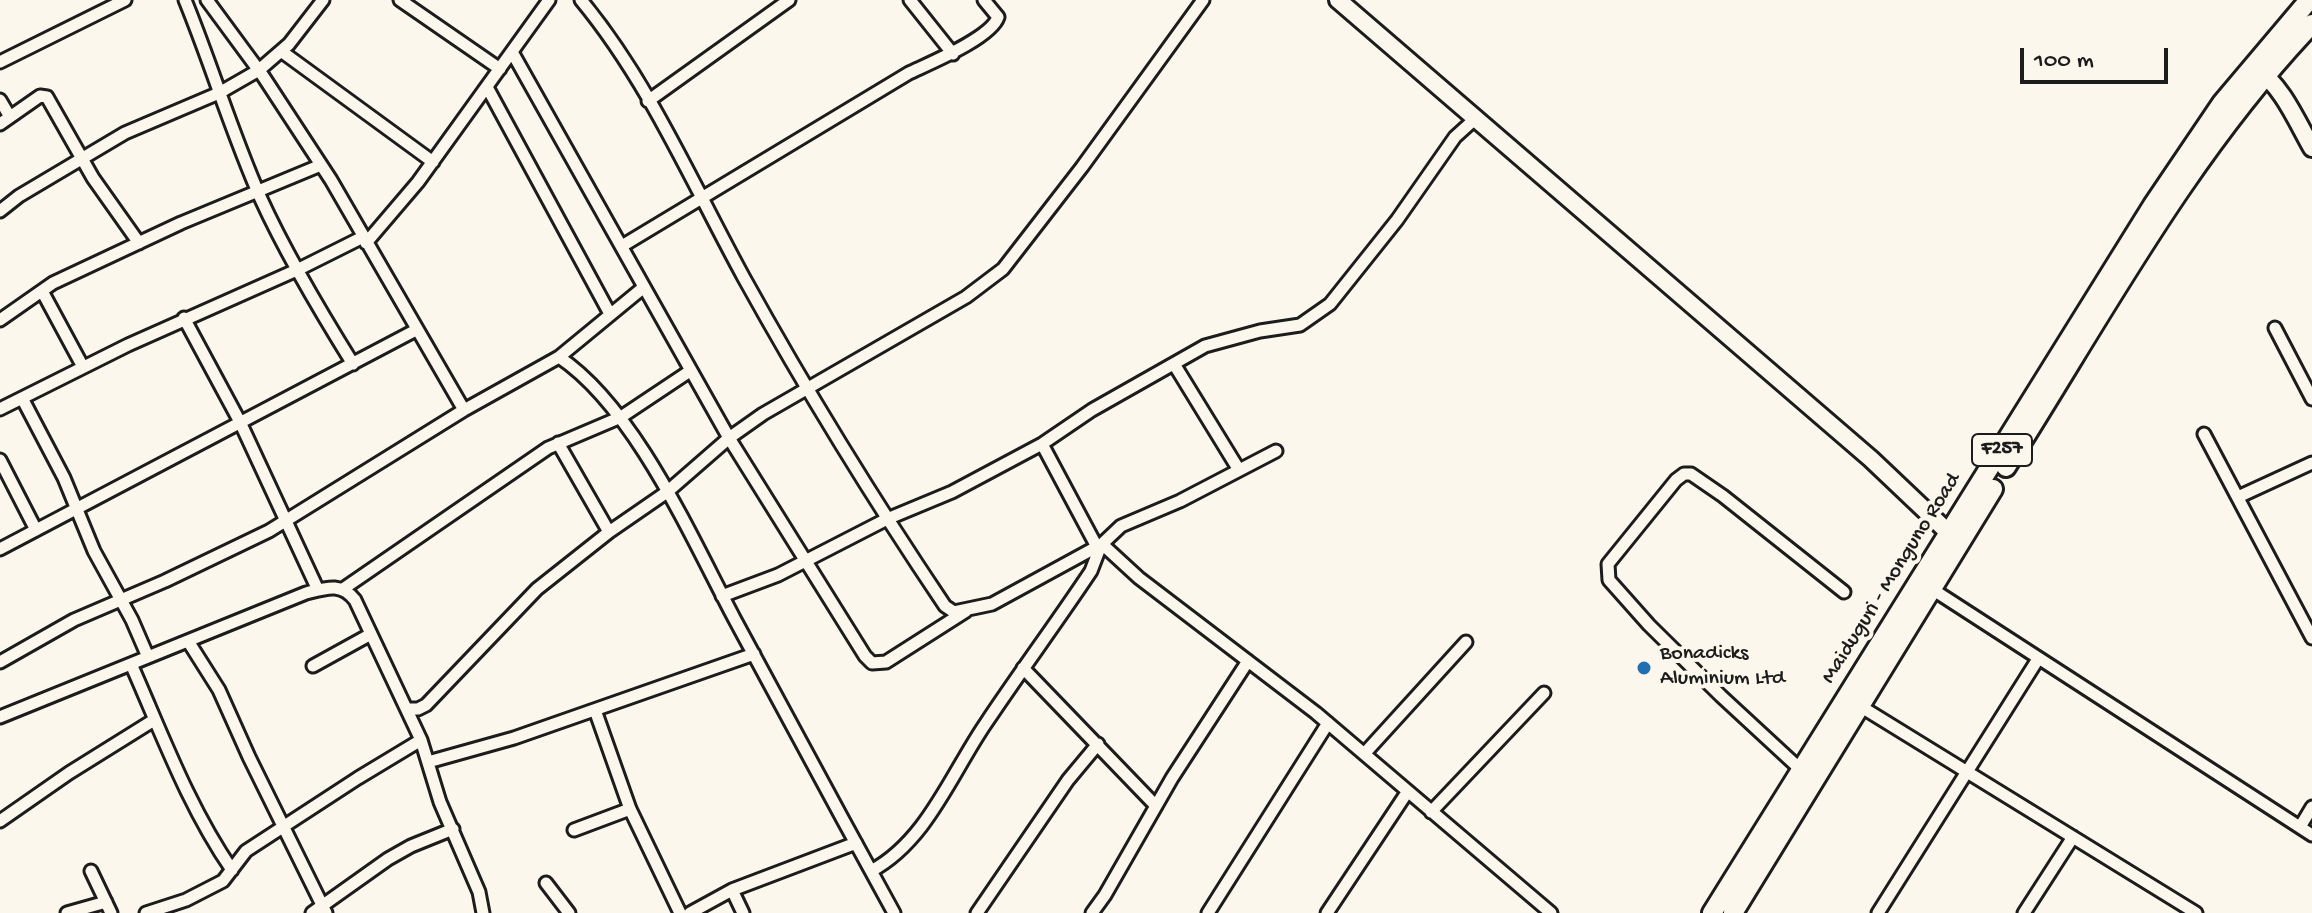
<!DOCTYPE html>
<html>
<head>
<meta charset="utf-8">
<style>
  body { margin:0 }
  #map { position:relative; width:2312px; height:913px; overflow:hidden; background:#fbf7ec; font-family:"Gochi Hand",sans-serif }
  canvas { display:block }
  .scale { position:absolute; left:2020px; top:48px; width:148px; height:36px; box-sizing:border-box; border:4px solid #1c1c1c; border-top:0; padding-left:10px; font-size:24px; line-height:28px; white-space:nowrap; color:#1c1c1c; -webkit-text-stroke:6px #fbf7ec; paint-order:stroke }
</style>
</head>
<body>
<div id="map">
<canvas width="2312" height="913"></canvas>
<div class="scale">100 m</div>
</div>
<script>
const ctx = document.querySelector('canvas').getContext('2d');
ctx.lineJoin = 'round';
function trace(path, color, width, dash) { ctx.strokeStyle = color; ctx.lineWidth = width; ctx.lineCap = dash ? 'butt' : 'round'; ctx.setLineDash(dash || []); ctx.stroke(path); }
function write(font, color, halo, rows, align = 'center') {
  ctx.font = font + ' "Gochi Hand",sans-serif'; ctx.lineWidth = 8; ctx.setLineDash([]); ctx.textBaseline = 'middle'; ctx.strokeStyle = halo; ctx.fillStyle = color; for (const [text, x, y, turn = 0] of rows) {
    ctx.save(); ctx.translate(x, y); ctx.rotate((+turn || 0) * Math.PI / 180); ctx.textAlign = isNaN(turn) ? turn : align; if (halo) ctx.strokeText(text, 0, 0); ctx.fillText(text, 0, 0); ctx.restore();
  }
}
const street = new Path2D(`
  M185 0C212 66 232 134 261 199 287 256 320 311 353 364
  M207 0 263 76 331 180 464 410
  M400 0 500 69
  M581 0C649 82 693 185 744 278 806 390 873 499 945 606L954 612 992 604 1102 544 1121 526 1180 501 1276 451
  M910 0 953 54
  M281 51 433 162
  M512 52 729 438 865 656 872 663 886 662 966 611
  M0 62 125 0
  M487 87 610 314
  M0 100 10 117
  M648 101 789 0
  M0 124 40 96 47 97 93 178 139 243
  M0 211 19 196 125 133 219 93 259 70 289 44 323 0
  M366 243 418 182 549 0
  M622 246 909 73C930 63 991 38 998 17L984 0
  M42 291 83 367
  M184 318 240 422 318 590
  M0 320 53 283 181 223 321 165
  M2275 328 2312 399
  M559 357C635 408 691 537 734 618 787 716 840 815 894 913
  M1174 364 1239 470
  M22 398 64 478 94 551 132 620 148 657
  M0 409 128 345 299 269 363 237
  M2204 434 2312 638
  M558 443 609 532
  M1042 444 1097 547
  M0 460 36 530
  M2238 497 2312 463
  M1102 544 1139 578 1316 713 1551 913
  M0 549 416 330
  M343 589 548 448 621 417 690 371
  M1932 589 2312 835
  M722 596 778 575 887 519 952 492 1042 444 1092 410 1205 346 1260 331 1300 325 1330 304 1397 220 1455 137 1476 118
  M188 641 219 690 249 757 326 913
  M0 662 74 620 165 581 269 531 464 410 559 357 644 287
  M131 664C162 734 188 806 232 870
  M313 666 371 634
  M1023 668 1156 806
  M1860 706 2196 913
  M407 709H418L426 705 537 589 609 532 667 492 729 438 763 414 966 297 1003 269 1082 167 1203 0
  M595 710 630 809 680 913
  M0 717 306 593C326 588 341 582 355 600L421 740 440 802 479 892 483 913
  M1364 754 1466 642
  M428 762 514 738 754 654
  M1800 769 1721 696 1649 625 1609 580 1608 564 1676 480 1684 474H1691L1723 496 1844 592
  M1431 812 1544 693
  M0 821 69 773 154 720
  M2300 827 2312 807
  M574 830 630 809
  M91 871 111 913
  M871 871C927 841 951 774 986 723 1020 672 1057 622 1091 571L1101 545
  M546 883 569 913
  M732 890 743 913
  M67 913 106 902
  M146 913 186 900 223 881 246 851 358 778 421 740
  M312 913 388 859 411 846 453 829
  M690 913 732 890 856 843
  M977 913 1068 780 1098 744
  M1092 913 1105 895 1172 778 1248 661
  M1208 913 1328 723
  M1327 913 1408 791
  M1878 913 2038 659
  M2024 913 2073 837`);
const secondary = new Path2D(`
  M1338 0 1871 459 1950 534
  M2256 68C2283 87 2296 120 2312 148`);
const primary = new Path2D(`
  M2006 467C2102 316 2187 155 2312 24
  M1712 913 2153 205 2222 103 2309 0
  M1733 913 1993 489`);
trace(street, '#1c1c1c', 17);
trace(secondary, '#1c1c1c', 22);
trace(primary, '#1c1c1c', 24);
trace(street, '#fbf7ec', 11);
trace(secondary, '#fbf7ec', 16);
trace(primary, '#fbf7ec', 18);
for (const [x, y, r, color] of [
  [1644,668,8,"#1f6fb2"]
]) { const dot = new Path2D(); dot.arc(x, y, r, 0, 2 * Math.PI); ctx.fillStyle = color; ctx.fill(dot); trace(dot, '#fbf7ec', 3); }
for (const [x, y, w] of [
  [2002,450,60]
]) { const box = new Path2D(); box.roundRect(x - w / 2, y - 16, w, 32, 6); ctx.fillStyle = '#fbf7ec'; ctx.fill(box); trace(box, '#1c1c1c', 2); }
write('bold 20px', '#1c1c1c', null, [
  ["F257",2002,450]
]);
write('22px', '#1c1c1c', '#fbf7ec', [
  ["Maiduguri - Monguno Road",1892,579,-58]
]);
write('22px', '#1c1c1c', '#fbf7ec', [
  ["Bonadicks",1660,655],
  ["Aluminium Ltd",1660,680]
], 'left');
</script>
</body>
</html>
